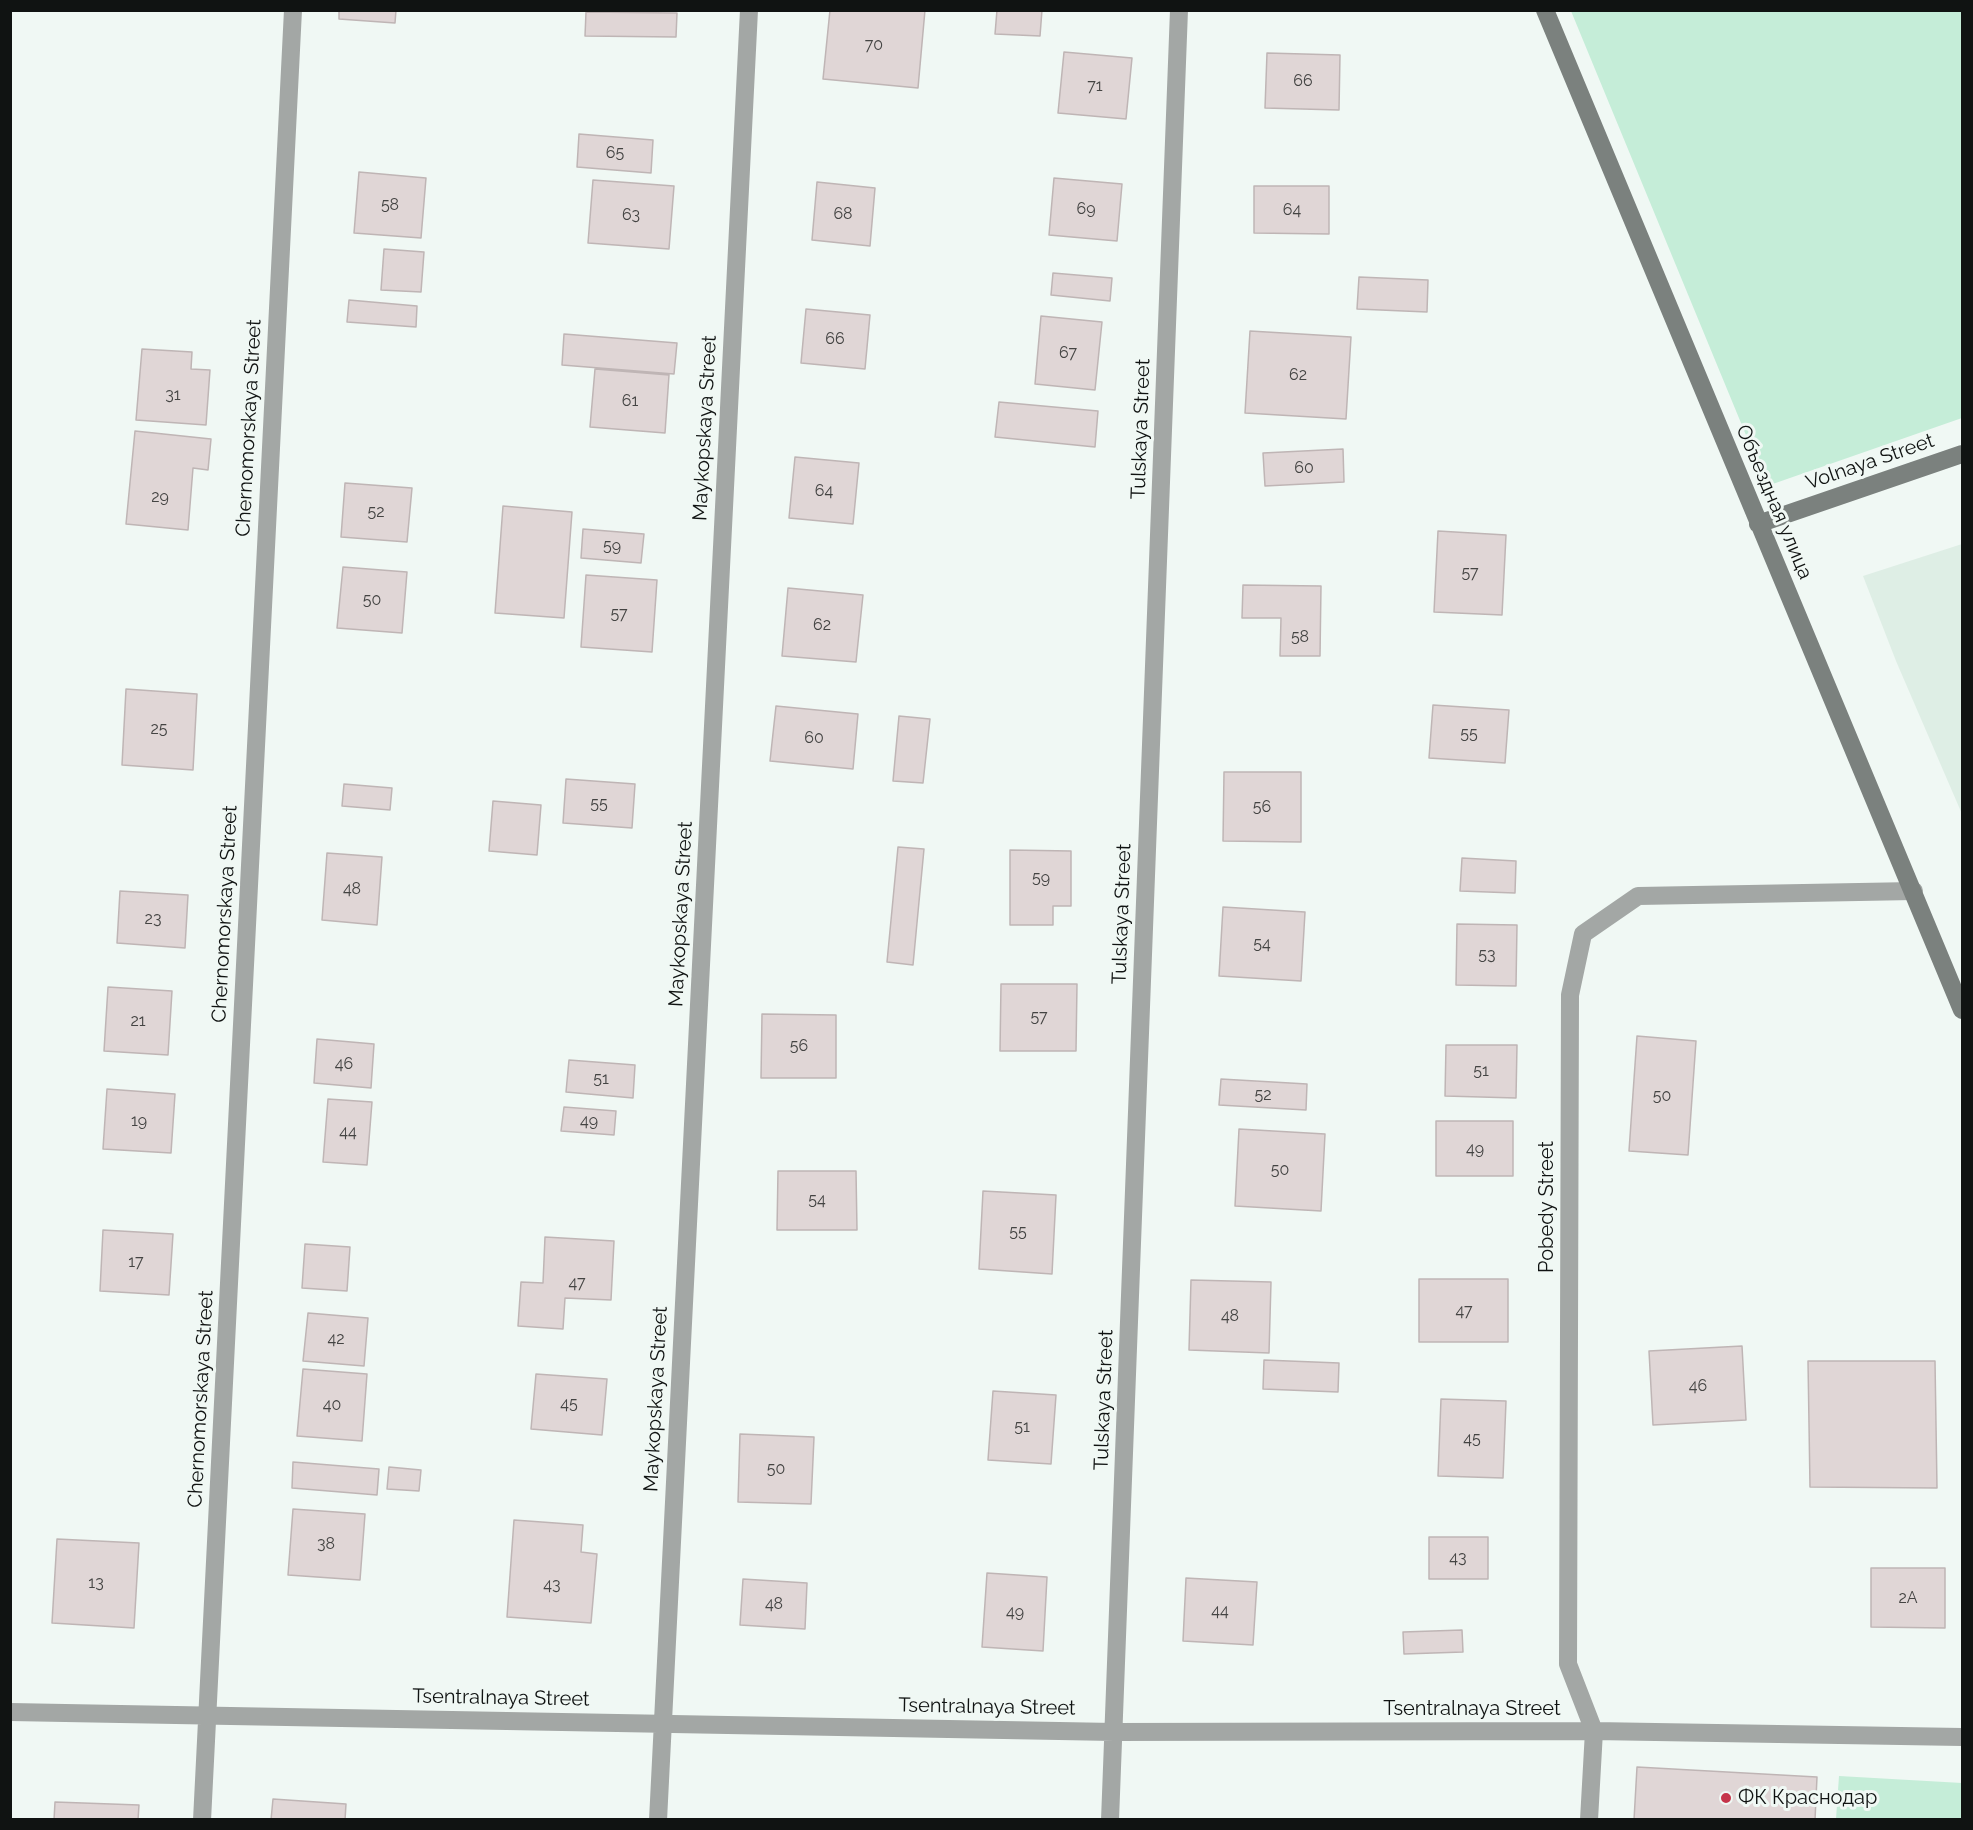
<!DOCTYPE html>
<html>
<head>
<meta charset="utf-8">
<style>
  body { margin:0 }
  #map { position:relative; width:1973px; height:1830px; overflow:hidden; background:#f0f8f4; font-family:Raleway,sans-serif }
  canvas { display:block }
  .frame { position:absolute; inset:0; border:12px solid #101312; pointer-events:none }
</style>
</head>
<body>
<div id="map">
<canvas width="1973" height="1830"></canvas>
<div class="frame"></div>
</div>
<script>
const ctx = document.querySelector('canvas').getContext('2d');
ctx.lineJoin = 'round';
function paint(path, color) { ctx.fillStyle = color; ctx.fill(path, 'evenodd'); }
function trace(path, color, width, dash) { ctx.strokeStyle = color; ctx.lineWidth = width; ctx.lineCap = dash ? 'butt' : 'round'; ctx.setLineDash(dash || []); ctx.stroke(path); }
function write(font, color, halo, rows, align = 'center') {
  ctx.font = font + ' Raleway,sans-serif'; ctx.lineWidth = 6; ctx.setLineDash([]); ctx.textBaseline = 'middle'; ctx.strokeStyle = halo; ctx.fillStyle = color; for (const [text, x, y, turn = 0] of rows) {
    ctx.save(); ctx.translate(x, y); ctx.rotate((+turn || 0) * Math.PI / 180); ctx.textAlign = isNaN(turn) ? turn : align; if (halo) ctx.strokeText(text, 0, 0); ctx.fillText(text, 0, 0); ctx.restore();
  }
}
paint(new Path2D(`
  M1962 544V814L1896 661 1863 576Z`), '#deeee5');
paint(new Path2D(`
  M1571 11H1962V418L1767 486Z
  M1839 1776 1962 1783V1819H1836Z`), '#c5edd8');
const building = new Path2D(`
  M339 10H396L395 23 339 19Z
  M830 10H925L918 88 823 79Z
  M997 10H1042L1040 36 995 34Z
  M586 12 677 13 676 37 585 36Z
  M1064 52 1132 58 1126 119 1058 113Z
  M1267 53 1340 55 1339 110 1265 108Z
  M579 134 653 140 651 173 577 167Z
  M359 172 426 178 421 238 354 233Z
  M1054 178 1122 184 1117 241 1049 235Z
  M593 180 674 186 669 249 588 243Z
  M817 182 875 188 870 246 812 240Z
  M1254 186H1329V234L1254 233Z
  M384 249 424 252 421 292 381 290Z
  M1053 273 1112 278 1110 301 1051 295Z
  M1359 277 1428 280 1427 312 1357 309Z
  M349 300 417 306 416 327 347 322Z
  M806 309 870 315 865 369 801 363Z
  M1041 316 1102 322 1095 390 1035 384Z
  M1250 331 1351 337 1346 419 1245 413Z
  M564 334 677 343 674 374 562 365Z
  M142 349 192 352 191 369 210 370 206 425 136 420Z
  M595 369 669 375 665 433 590 427Z
  M999 402 1098 411 1095 447 995 437Z
  M135 431 211 439 208 470 193 468 188 530 126 524Z
  M1343 449 1344 482 1265 486 1263 453Z
  M795 457 859 463 853 524 789 518Z
  M345 483 412 488 407 542 341 537Z
  M503 506 572 512 564 618 495 613Z
  M583 529 644 534 641 563 581 558Z
  M1438 531 1506 535 1502 615 1434 612Z
  M343 567 407 572 402 633 337 628Z
  M586 575 657 580 652 652 581 647Z
  M1243 585 1321 586 1320 656H1280L1281 618H1242Z
  M788 588 863 595 856 662 782 656Z
  M126 689 197 694 193 770 122 765Z
  M1433 705 1509 710 1505 763 1429 758Z
  M776 706 858 714 853 769 770 761Z
  M899 716 930 719 923 783 893 781Z
  M1224 772H1301V842L1223 841Z
  M566 779 635 784 632 828 563 823Z
  M344 784 392 788 390 810 342 806Z
  M493 801 541 805 537 855 489 851Z
  M898 847 924 849 913 965 887 962Z
  M1010 850 1071 851V906H1053V925H1010Z
  M327 853 382 857 377 925 322 920Z
  M1462 858 1516 861 1515 893 1460 891Z
  M120 891 188 895 185 948 117 943Z
  M1223 907 1305 912 1301 981 1219 976Z
  M1457 924 1517 925 1516 986 1456 985Z
  M1001 984H1077L1076 1051H1000Z
  M108 987 172 991 168 1055 104 1051Z
  M762 1014 836 1015V1078H761Z
  M1637 1036 1696 1041 1688 1155 1629 1151Z
  M317 1039 374 1044 371 1088 314 1083Z
  M1446 1045H1517L1516 1098 1445 1096Z
  M569 1060 635 1065 633 1098 566 1092Z
  M1221 1079 1307 1084 1306 1110 1219 1105Z
  M107 1089 175 1094 171 1153 103 1149Z
  M328 1099 372 1102 367 1165 323 1162Z
  M564 1107 616 1111 614 1135 561 1131Z
  M1436 1121H1513V1176H1436Z
  M1239 1129 1325 1134 1321 1211 1235 1206Z
  M778 1171H856L857 1230H777Z
  M983 1191 1056 1195 1052 1274 979 1269Z
  M103 1230 173 1234 169 1295 100 1291Z
  M545 1237 614 1241 611 1300 565 1298 563 1329 518 1326 521 1282 543 1283Z
  M305 1244 350 1247 347 1291 302 1288Z
  M1419 1279H1508V1342H1419Z
  M1191 1280 1271 1282 1269 1353 1189 1350Z
  M308 1313 368 1318 364 1366 303 1361Z
  M1742 1346 1746 1420 1653 1425 1649 1351Z
  M1264 1360 1339 1363 1338 1392 1263 1389Z
  M1808 1361H1935L1937 1488 1810 1487Z
  M303 1369 367 1374 362 1441 297 1436Z
  M536 1374 607 1379 602 1435 531 1429Z
  M993 1391 1056 1395 1051 1464 988 1460Z
  M1441 1399 1506 1401 1503 1478 1438 1476Z
  M740 1434 814 1437 811 1504 738 1502Z
  M293 1462 379 1469 377 1495 292 1488Z
  M389 1467 421 1470 419 1491 387 1489Z
  M293 1509 365 1514 360 1580 288 1575Z
  M514 1520 583 1525 581 1552 597 1554 591 1623 507 1617Z
  M1429 1537H1488V1579H1429Z
  M57 1539 139 1543 134 1628 52 1623Z
  M1871 1568H1945V1628L1871 1627Z
  M987 1573 1047 1577 1043 1651 982 1647Z
  M1186 1578 1257 1582 1253 1645 1183 1641Z
  M743 1579 807 1583 805 1629 740 1625Z
  M1462 1630 1463 1652 1404 1654 1403 1632Z
  M1637 1767 1817 1777 1815 1820H1634Z
  M273 1799 346 1804 345 1820H271Z
  M55 1802 139 1805 138 1820H54Z`);
paint(building, '#e0d6d6');
trace(building, '#bfb5b5', 1.5);
trace(new Path2D(`
  M10 1712 1114 1732 1594 1731 1962 1737
  M202 1820 293 10
  M658 1820 749 10
  M1110 1820 1179 10
  M1589 1820 1594 1731 1568 1664 1570 995 1583 934 1638 896 1914 891`), '#a3a7a5', 18);
trace(new Path2D(`
  M1545 10 1962 1010
  M1758 524 1962 454`), '#7b817e', 18);
for (const [x, y, r, color] of [
  [1726,1798,6,"#c5344a"]
]) { const dot = new Path2D(); dot.arc(x, y, r, 0, 2 * Math.PI); ctx.fillStyle = color; ctx.fill(dot); trace(dot, '#f0f8f4', 2); }
write('16px', '#444443', null, [
  ["70",874,45],
  ["66",1303,81],
  ["71",1095,86],
  ["65",615,153],
  ["58",390,205],
  ["69",1086,209],
  ["64",1292,210],
  ["68",843,214],
  ["63",631,215],
  ["66",835,339],
  ["67",1068,353],
  ["62",1298,375],
  ["31",173,395],
  ["61",630,401],
  ["60",1304,468],
  ["64",824,491],
  ["29",160,497],
  ["52",376,512],
  ["59",612,546],
  ["57",1470,573],
  ["50",372,600],
  ["57",619,614],
  ["62",822,625],
  ["58",1300,637],
  ["25",159,729],
  ["55",1469,734],
  ["60",814,738],
  ["55",599,804],
  ["56",1262,807],
  ["59",1041,878],
  ["48",352,889],
  ["23",153,919],
  ["54",1262,944],
  ["53",1487,955],
  ["57",1039,1017],
  ["21",138,1021],
  ["56",799,1046],
  ["46",344,1064],
  ["51",1481,1071],
  ["51",601,1079],
  ["52",1263,1095],
  ["50",1662,1096],
  ["19",139,1121],
  ["49",589,1121],
  ["44",348,1132],
  ["49",1475,1149],
  ["50",1280,1170],
  ["54",817,1200],
  ["55",1018,1232],
  ["17",136,1262],
  ["47",577,1283],
  ["47",1464,1311],
  ["48",1230,1316],
  ["42",336,1339],
  ["46",1698,1386],
  ["45",569,1404],
  ["40",332,1405],
  ["51",1022,1427],
  ["45",1472,1439],
  ["50",776,1469],
  ["38",326,1544],
  ["43",1458,1558],
  ["13",96,1583],
  ["43",552,1585],
  ["2А",1908,1598],
  ["48",774,1604],
  ["44",1220,1611],
  ["49",1015,1612]
]);
write('20px', '#101312', '#f0f8f4', [
  ["Chernomorskaya Street",249,428,-87],
  ["Maykopskaya Street",705,428,-87],
  ["Tulskaya Street",1141,429,-88],
  ["Volnaya Street",1870,462,-19],
  ["Объездная улица",1774,502,67],
  ["Chernomorskaya Street",225,914,-87],
  ["Maykopskaya Street",681,914,-87],
  ["Tulskaya Street",1122,914,-88],
  ["Pobedy Street",1547,1207,-90],
  ["Chernomorskaya Street",201,1399,-87],
  ["Maykopskaya Street",656,1399,-87],
  ["Tulskaya Street",1104,1400,-88],
  ["Tsentralnaya Street",501,1698,1],
  ["Tsentralnaya Street",987,1707,1],
  ["Tsentralnaya Street",1472,1709]
]);
write('20px', '#101312', '#f0f8f4', [
  ["ФК Краснодар",1738,1798]
], 'left');
</script>
</body>
</html>
